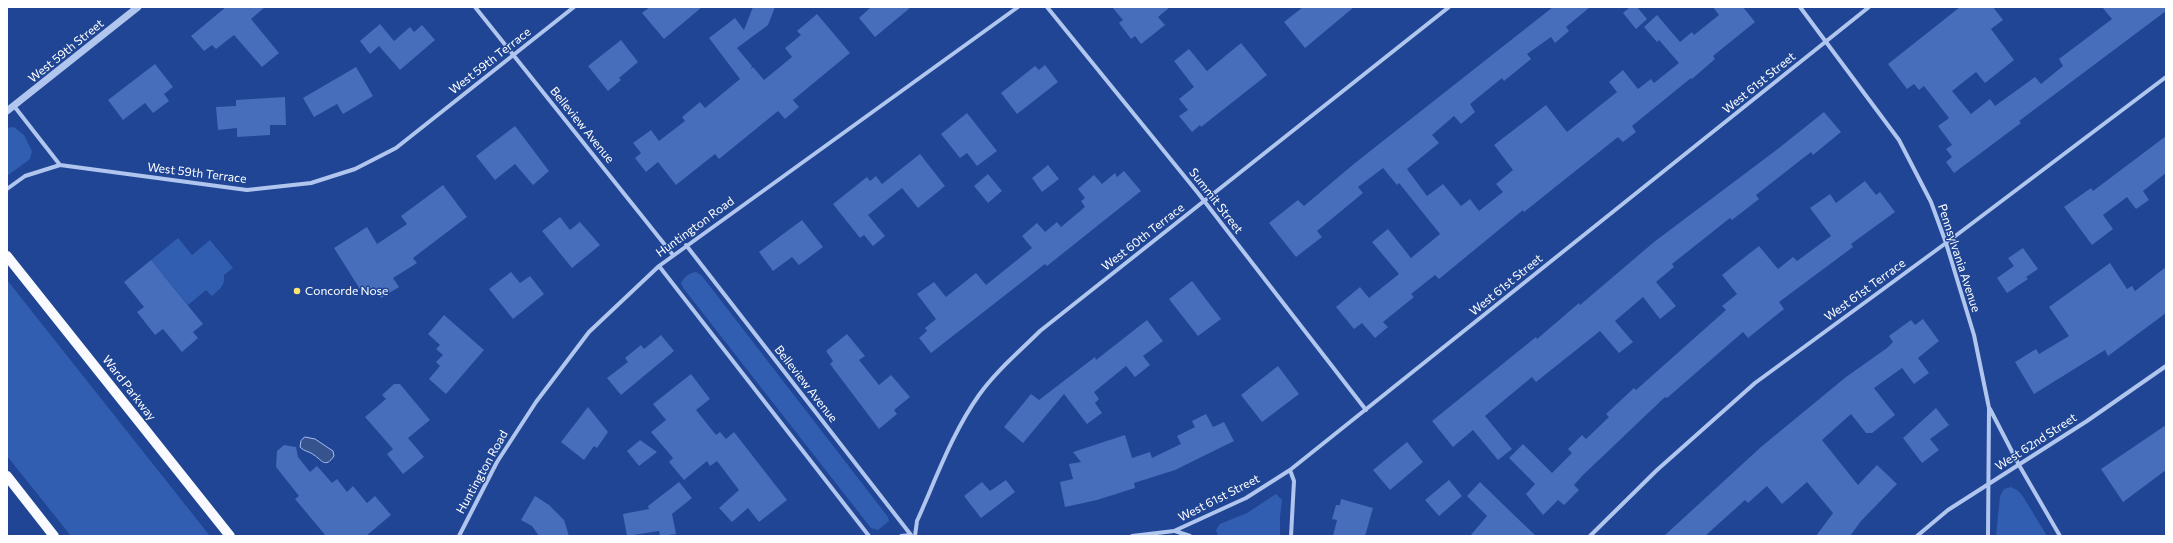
<!DOCTYPE html>
<html>
<head>
<meta charset="utf-8">
<style>
  body { margin:0 }
  #map { position:relative; width:2173px; height:543px; overflow:hidden; background:#1f4594; font-family:Commissioner,sans-serif }
  canvas { display:block }
  .frame { position:absolute; inset:0; border:8px solid #fff; pointer-events:none }
</style>
</head>
<body>
<div id="map">
<canvas width="2173" height="543"></canvas>
<div class="frame"></div>
</div>
<script>
const ctx = document.querySelector('canvas').getContext('2d');
ctx.lineJoin = 'round';
function paint(path, color) { ctx.fillStyle = color; ctx.fill(path, 'evenodd'); }
function trace(path, color, width, dash) { ctx.strokeStyle = color; ctx.lineWidth = width; ctx.lineCap = dash ? 'butt' : 'round'; ctx.setLineDash(dash || []); ctx.stroke(path); }
function write(font, color, halo, rows, align = 'center') {
  ctx.font = font + ' Commissioner,sans-serif'; ctx.lineWidth = 3; ctx.setLineDash([]); ctx.textBaseline = 'middle'; ctx.strokeStyle = halo; ctx.fillStyle = color; for (const [text, x, y, turn = 0] of rows) {
    ctx.save(); ctx.translate(x, y); ctx.rotate((+turn || 0) * Math.PI / 180); ctx.textAlign = isNaN(turn) ? turn : align; if (halo) ctx.strokeText(text, 0, 0); ctx.fillText(text, 0, 0); ctx.restore();
  }
}
paint(new Path2D(`
  M14 127 24 135 32 151 30 159 7 176V128Z
  M178 238 192 255 210 240 233 268 224 275C225 286 220 289 212 296L206 290 188 305 151 260Z
  M696 272 702 276 888 517 889 521 878 530 871 528 684 289 681 283C684 277 689 273 696 272Z
  M7 280 210 536H71L7 456Z
  M2011 487 2017 490 2022 495 2047 536H1996L2000 496 2004 489Z
  M1276 494 1282 500 1280 517V536L1218 535 1216 530 1220 524 1247 513Z`), '#325eb2');
const water = new Path2D(`
  M305 437 315 439 333 451 334 456C325 469 322 460 314 455 309 451 305 452 300 447L301 441Z`);
paint(water, '#37538d');
trace(water, '#a5bff0', 1);
paint(new Path2D(`
  M226 7H265L251 19 279 53 262 67 234 35 216 49 212 45 204 51 191 36Z
  M650 7H702L664 39 642 13Z
  M753 7H775L768 25 737 48 752 66 751 69 753 67 764 80 792 57 785 48 801 35 797 31 817 14 850 53 793 100 799 107 785 119 778 111 719 159 715 154 676 185 658 162 646 172 635 158 641 153 633 143 651 130 659 141 685 121 682 117 700 102 705 108 740 79 709 38 735 18 744 30Z
  M871 7H911L875 37 859 18Z
  M1112 7H1170L1158 17 1165 25 1141 44 1135 36 1131 39 1119 23 1123 20Z
  M1303 7H1354L1305 48 1284 22Z
  M1553 7H1590L1566 27 1569 31 1555 43 1551 37 1527 54 1531 59 1504 81 1502 78 1470 104 1475 112 1461 124 1454 116 1432 135 1439 143 1407 169 1427 196 1443 184 1461 206 1470 199 1479 211 1503 192 1496 184 1513 170 1494 145 1546 105 1567 132 1617 92 1609 82 1623 70 1638 89 1651 79 1654 83 1679 63 1659 40 1657 42 1644 27 1657 15 1680 42 1692 32 1694 35 1719 15 1713 7H1743L1755 22 1713 56 1715 59 1692 79 1691 78 1632 126 1636 132 1623 142 1618 137 1524 212 1523 210 1439 279 1435 275 1411 294 1414 297 1383 322 1388 327 1375 338 1362 323 1354 329 1336 307 1360 287 1369 298 1399 274 1372 242 1388 229 1411 258 1440 234 1399 183 1397 185 1383 168 1358 187 1363 193 1317 231 1322 237 1296 257 1269 223 1298 200 1304 206 1355 163Z
  M1630 7H1637L1647 19 1636 29 1623 13Z
  M1960 7H1993L2003 20 1991 29 2014 60 1985 83 1976 72 1952 91 1971 114 1990 99 1995 106 2035 77 2041 84 2063 66 2059 59 2112 19 2102 7H2166V11L2019 121 2021 123 1954 173 1946 162 1952 157 1946 149 1952 145 1938 126 1949 118 1924 86 1919 90 1914 84 1907 89 1888 64Z
  M380 24 394 41 410 27 414 32 422 25 435 40 400 70 379 46 370 54 360 41Z
  M621 40 638 62 619 78 621 80 608 91 588 66Z
  M1241 43 1267 75 1201 127 1200 125 1192 132 1179 116 1188 110 1179 99 1194 87 1174 61 1189 49 1207 71Z
  M155 64 173 87 164 94 169 101 153 113 145 103 123 120 108 100Z
  M1045 65 1058 82 1017 114 1001 93 1035 66 1039 70Z
  M356 67 373 96 343 114 337 104 314 117 303 98Z
  M285 97 286 125H270V135L237 137V128L218 130 216 107 236 106V100Z
  M1824 112 1841 132 1813 155 1811 152 1756 195 1759 199 1732 220 1730 218 1672 264 1674 267 1656 282 1676 306 1660 319 1643 297 1615 321 1633 342 1619 353 1600 331 1536 382 1532 377 1485 416 1512 449 1498 460 1473 430 1453 447 1432 421 1536 337 1537 339 1579 303 1580 305 1654 242 1779 148Z
  M967 113 997 151 977 166 967 153 960 158 941 134Z
  M515 126 549 171 533 185 515 164 495 180 476 156Z
  M2166 136V173L2143 191 2149 200 2136 209 2127 197 2103 215 2113 229 2092 245 2064 207 2091 188 2093 191Z
  M920 154 945 186 918 208 902 188 868 215 885 236 873 246 864 235 860 238 833 204 867 177 870 181 876 176 882 184Z
  M1048 165 1059 179 1042 192 1032 178Z
  M1124 171 1141 191 1047 266 1045 264 931 353 919 338 927 331 925 328 936 319 917 294 934 282 946 297 976 273 986 285 1032 248 1022 236 1037 223 1045 232 1057 222 1061 227 1085 207 1081 201 1085 198 1078 189 1094 175 1102 184 1115 173 1117 177Z
  M988 174 1002 191 988 203 974 186Z
  M1865 181 1876 195 1880 192 1895 212 1851 244 1853 247 1779 302 1784 309 1748 338 1743 332 1667 398 1665 397 1582 476 1574 485 1579 490 1564 505 1558 500 1543 515 1526 494 1535 484 1509 458 1523 444 1552 473 1572 453 1568 449 1582 435 1586 439 1609 417 1606 414 1634 388 1636 390 1726 310 1722 306 1737 294 1722 275 1759 246 1778 269 1793 257 1797 261 1831 236 1810 208 1830 194 1836 203Z
  M443 185 467 217 413 258 417 263 393 278 399 287 381 298 374 287 363 294 334 248 367 227 377 244 407 224 401 216Z
  M560 217 570 230 580 222 600 245 572 268 542 231Z
  M802 220 823 247 799 265 792 257 773 271 759 252Z
  M2023 248 2038 269 2026 277 2028 279 2007 293 1997 278 2014 266 2008 258Z
  M151 260 203 324 193 332 198 338 182 352 163 329 155 335 137 312 144 307 124 282Z
  M2110 263 2127 289 2132 286 2135 291 2166 267V313L2108 356 2105 350 2034 394 2015 362 2036 349 2039 354 2069 336 2049 307Z
  M511 272 520 283 530 276 544 294 513 319 489 289Z
  M1192 281 1221 319 1198 336 1169 299Z
  M444 315 484 350 446 394 429 379 440 366 436 362 443 355 436 349 440 345 428 334Z
  M1923 319 1939 341 1918 358 1929 373 1914 384 1902 368 1874 388 1895 415 1872 433H1866L1851 414 1822 440 1858 485 1877 465 1897 484 1861 521 1850 536H1816L1833 513 1807 482 1782 504 1767 486 1748 503 1745 500 1705 536H1664L1761 447 1846 377 1887 348 1893 342 1889 336 1911 320 1915 325Z
  M1147 320 1163 341 1143 356 1150 365 1135 377 1126 366 1094 392 1099 399 1095 403 1102 413 1087 424 1064 394 1023 443 1004 427 1031 394 1039 400 1095 357 1096 360Z
  M847 334 865 356 859 360 879 385 891 375 910 397 894 410 897 414 879 429 830 364 833 361 826 351Z
  M661 335 674 351 621 395 607 378 628 362 625 358 641 345 644 349Z
  M1278 366 1299 394 1262 422 1241 395Z
  M691 374 710 399 696 410 716 435 720 432 726 439 734 432 787 500 759 522 748 508 732 522 719 508 739 490 717 461 710 466 707 461 684 480 669 462 673 458 651 432 666 420 653 404Z
  M394 384H400L430 420 408 438 424 457 403 474 387 454 393 449 365 417 386 399 382 395Z
  M588 407 608 432 597 448 594 446 584 460 561 442Z
  M1936 408 1949 425 1930 439 1939 450 1922 463 1903 438Z
  M1206 414 1213 427 1224 422 1234 441 1175 470 1134 483 1135 488 1097 500 1065 507 1060 482 1073 479 1069 464 1081 462 1073 452 1125 435 1132 458 1150 452 1152 458 1181 444 1177 436 1195 427 1192 421Z
  M2166 425V470L2123 502 2101 469Z
  M640 440 657 452 639 466 627 451Z
  M1407 442 1423 462 1390 490 1373 470Z
  M284 445 296 447 298 457 310 472 317 466 332 483 337 479 347 492 353 486 367 503 375 496 391 515 366 536H326L295 499 299 496 276 467 277 451Z
  M1006 480 1015 492 981 518 964 496 982 482 990 491Z
  M1449 480 1462 496 1439 516 1425 500Z
  M679 482 692 498 672 514 676 534 660 536 659 531 627 536 623 514 649 509 648 506Z
  M1480 482 1515 516 1536 536H1470L1487 516 1467 496Z
  M535 496 549 505 564 520 569 536H539L532 526 521 520Z
  M1341 499 1373 508 1365 536H1333L1337 520 1332 519 1336 505H1340Z`), '#476eba');
trace(new Path2D(`
  M475 7 673 255
  M1047 7 1198 193 1366 410
  M1800 7 1899 140 1931 202 1946 243 1974 335 1989 408 1988 536
  M14 106 60 165
  M7 189 25 176 60 165 247 190 311 183 355 169 396 148 574 7
  M686 245 911 535
  M659 266 869 536
  M1990 409 2019 465 2060 536
  M1290 470 1294 481 1291 536
  M1175 531 1190 536
  M459 536 497 462 536 402 589 332 659 266 1018 7
  M901 536 911 535
  M915 536 917 521C936 479 952 433 979 395 996 371 1019 352 1040 331L1449 7
  M1132 536 1174 531 1246 498 1290 470 1869 7
  M1590 536 1657 470 1755 383 1946 243 2166 77
  M1917 536 1948 510 2087 421 2166 366`), '#b1c6ee', 4);
trace(new Path2D(`
  M7 111 138 7`), '#b1c6ee', 7);
trace(new Path2D(`
  M7 256 230 536
  M7 476 54 536`), '#f9faff', 10);
for (const [x, y, r, color] of [
  [297,291,4,"#fce471"]
]) { const dot = new Path2D(); dot.arc(x, y, r, 0, 2 * Math.PI); ctx.fillStyle = color; ctx.fill(dot); trace(dot, '#1f4594', 1.5); }
write('12px', '#fff', '#1f4594', [
  ["West 59th Street",66,51,-39],
  ["West 59th Terrace",490,61,-38],
  ["West 61st Street",1759,83,-39],
  ["Belleview Avenue",582,125,51],
  ["West 59th Terrace",197,173,7],
  ["Summit Street",1216,201,52],
  ["Huntington Road",695,227,-36],
  ["West 60th Terrace",1143,237,-38],
  ["Pennsylvania Avenue",1959,258,72],
  ["West 61st Street",1506,285,-39],
  ["West 61st Terrace",1865,290,-36],
  ["Belleview Avenue",806,384,52],
  ["Ward Parkway",129,388,52],
  ["West 62nd Street",2036,442,-33],
  ["Huntington Road",482,472,-61],
  ["West 61st Street",1219,498,-27]
]);
write('12px', '#fff', '#1f4594', [
  ["Concorde Nose",305,291]
], 'left');
</script>
</body>
</html>
